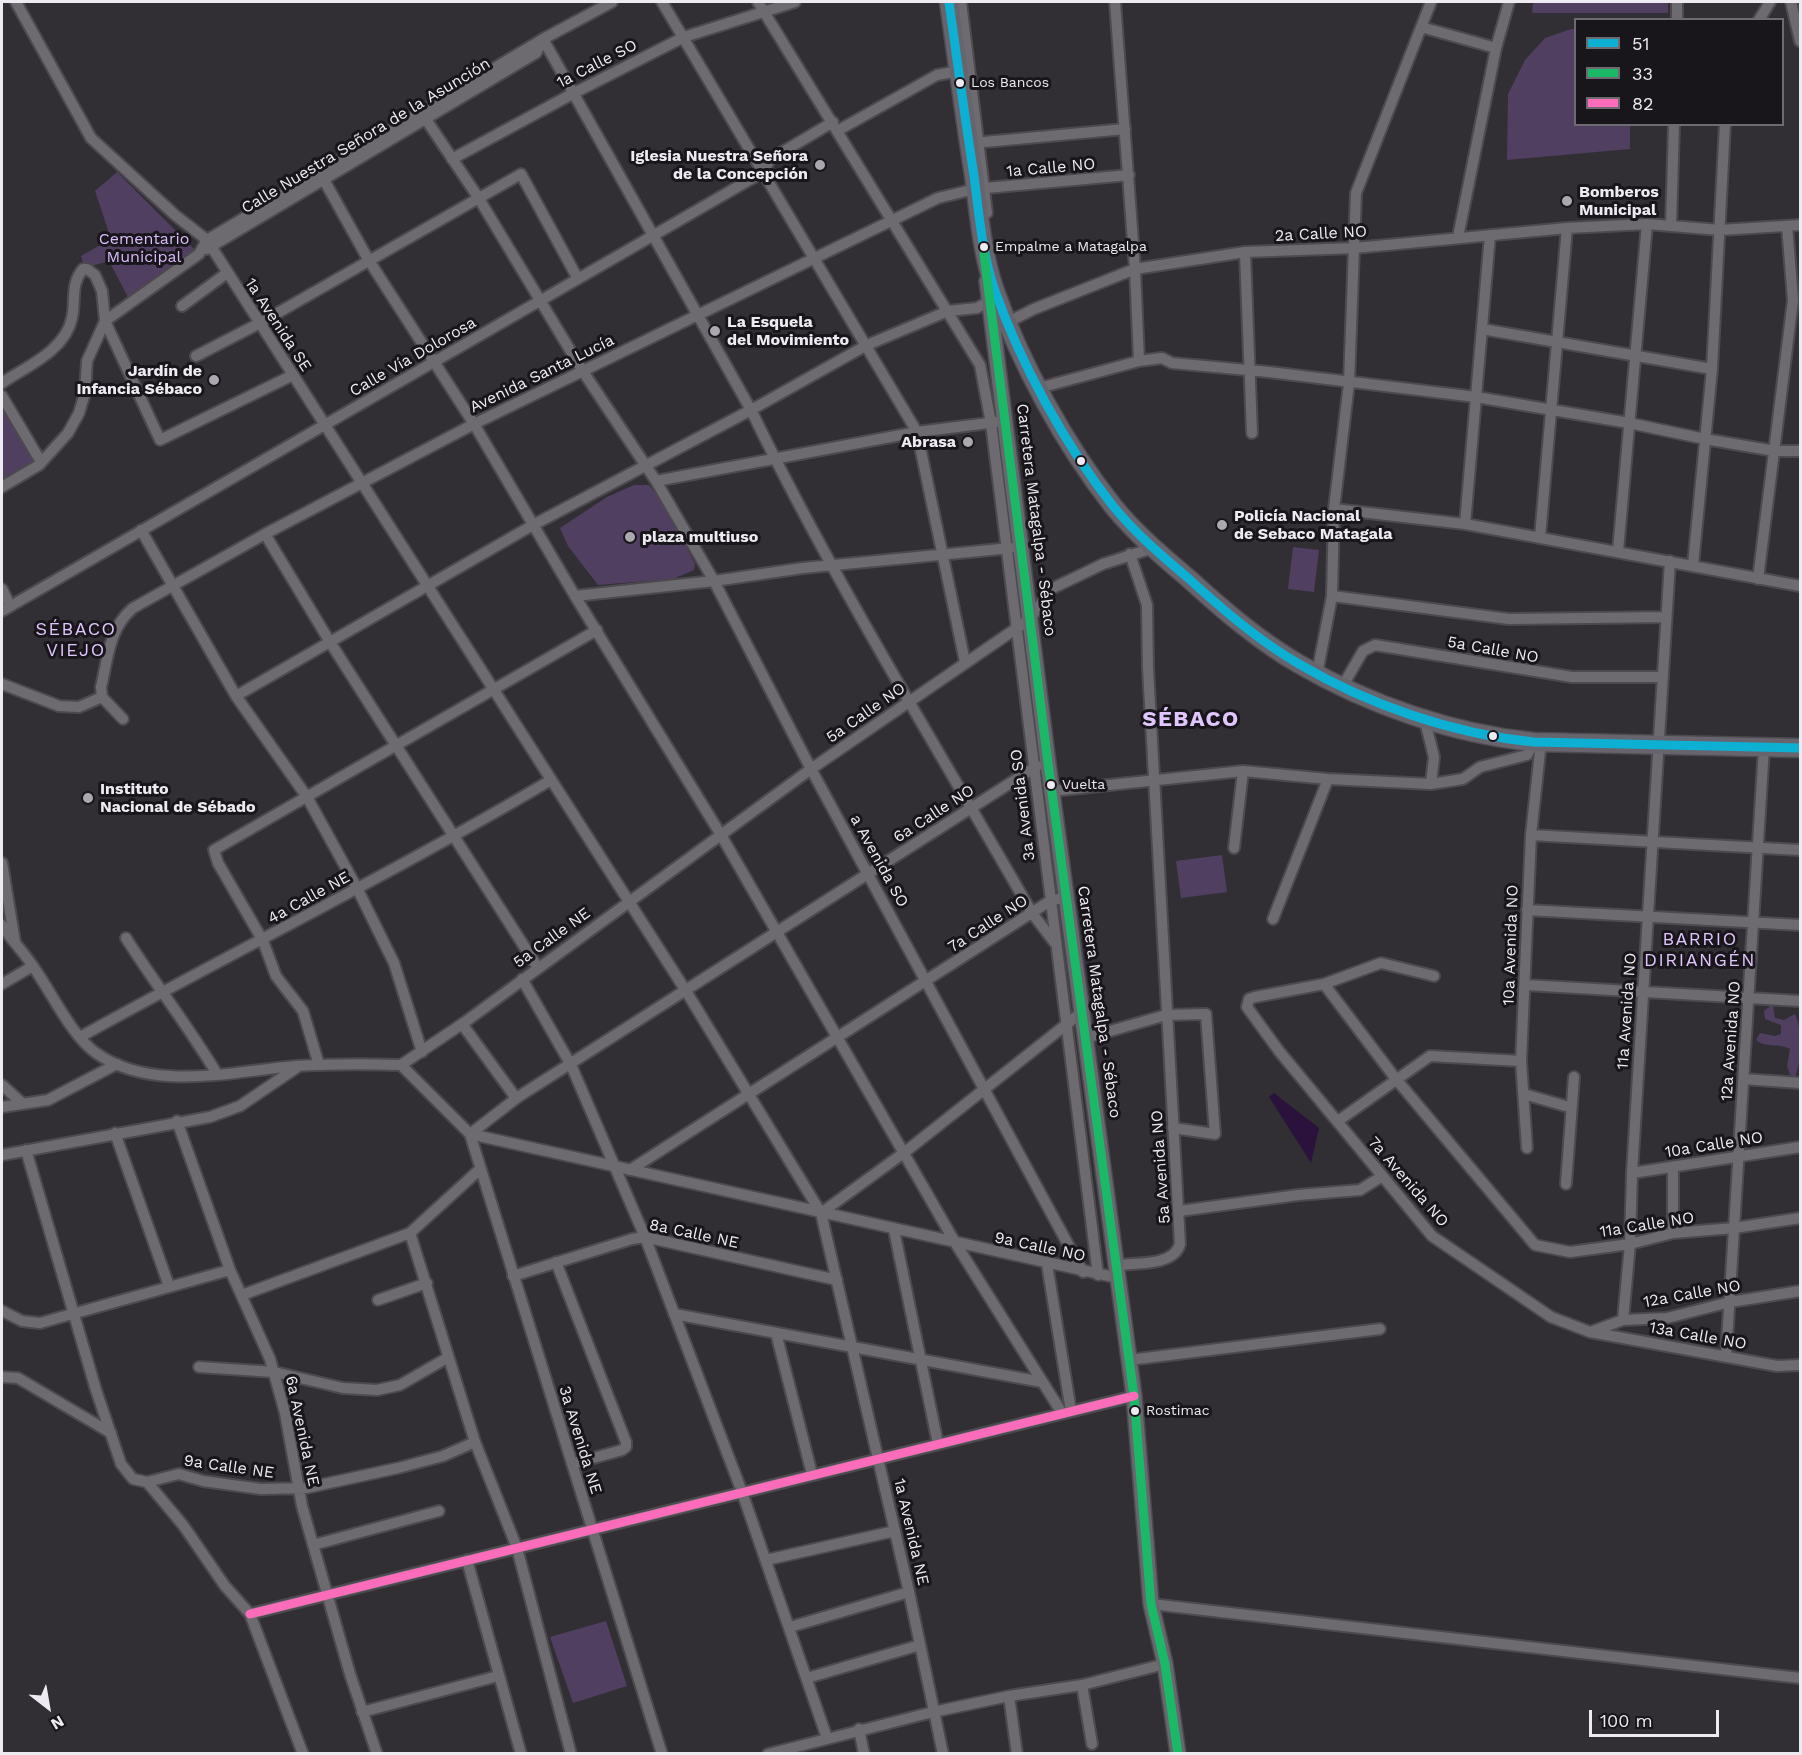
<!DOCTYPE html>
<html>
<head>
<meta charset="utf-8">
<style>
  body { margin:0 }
  #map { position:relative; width:1802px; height:1755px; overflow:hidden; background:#312f34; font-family:"Work Sans",sans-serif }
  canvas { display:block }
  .frame { position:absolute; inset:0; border:3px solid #edeaf1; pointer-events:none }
  .legend { position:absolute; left:1574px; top:18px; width:210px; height:108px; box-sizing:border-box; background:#18161b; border:2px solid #6d6b71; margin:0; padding:8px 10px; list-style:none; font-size:18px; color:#edeaf1 }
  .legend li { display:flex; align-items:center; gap:12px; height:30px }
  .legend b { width:30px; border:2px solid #6d6b71 }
  .north { position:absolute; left:18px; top:1677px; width:60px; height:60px; -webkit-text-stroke:4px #18161b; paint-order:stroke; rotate:149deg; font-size:16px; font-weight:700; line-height:24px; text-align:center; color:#edeaf1 }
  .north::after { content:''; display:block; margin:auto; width:21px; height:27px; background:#edeaf1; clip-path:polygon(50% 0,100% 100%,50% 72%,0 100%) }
  .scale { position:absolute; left:1589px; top:1710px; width:130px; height:27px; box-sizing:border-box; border:3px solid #edeaf1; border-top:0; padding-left:8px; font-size:18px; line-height:21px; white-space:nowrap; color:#edeaf1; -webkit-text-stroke:4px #18161b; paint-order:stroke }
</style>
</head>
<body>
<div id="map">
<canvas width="1802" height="1755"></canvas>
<div class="frame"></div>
<ul class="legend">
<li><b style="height:8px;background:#0dafd3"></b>51</li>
<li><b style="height:8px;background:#1ab867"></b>33</li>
<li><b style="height:8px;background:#fb6dba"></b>82</li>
</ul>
<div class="north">N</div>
<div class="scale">100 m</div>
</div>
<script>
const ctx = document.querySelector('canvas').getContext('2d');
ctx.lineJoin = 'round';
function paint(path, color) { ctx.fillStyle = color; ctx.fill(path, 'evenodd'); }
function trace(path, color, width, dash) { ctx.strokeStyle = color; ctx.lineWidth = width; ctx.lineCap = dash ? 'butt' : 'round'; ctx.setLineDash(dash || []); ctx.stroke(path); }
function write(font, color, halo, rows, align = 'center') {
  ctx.font = font + ' "Work Sans",sans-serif'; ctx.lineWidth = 6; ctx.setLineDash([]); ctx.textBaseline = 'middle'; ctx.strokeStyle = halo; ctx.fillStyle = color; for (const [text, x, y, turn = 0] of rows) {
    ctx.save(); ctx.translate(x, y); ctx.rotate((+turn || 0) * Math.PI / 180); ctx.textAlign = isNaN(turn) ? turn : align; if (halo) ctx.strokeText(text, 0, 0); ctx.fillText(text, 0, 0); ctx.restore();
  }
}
paint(new Path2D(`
  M1533 2H1668V13H1532Z
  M1571 29H1576V124L1630 125V149L1507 160 1508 94 1525 60 1545 38Z
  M117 172 196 251 130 301 109 261 84 268 81 256 111 239 95 191Z
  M2 403 35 460 2 481Z
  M634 485H649L669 512 695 564 694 570 673 579 598 585 568 546 560 528 607 497Z
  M1293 547 1319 550 1314 592 1288 589Z
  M1222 855 1227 892 1181 898 1176 861Z
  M1773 1004 1775 1018 1784 1020 1795 1014C1802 1028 1802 1062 1795 1077L1790 1075 1787 1066 1790 1049C1780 1043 1764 1048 1756 1040L1760 1033 1775 1036 1781 1034V1025L1765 1019 1764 1011Z
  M606 1621 627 1686 573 1703 550 1637Z`), '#503f61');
paint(new Path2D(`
  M1274 1093 1319 1128 1311 1163 1269 1097Z`), '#2a123d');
const street = new Path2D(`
  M16 2 91 138 175 215 207 240 686 991 821 1213 909 1592 943 1754
  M662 2 917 432 965 662
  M758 2 980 365 991 423 1098 1275
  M961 2 987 213
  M1115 2 1135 269 1139 361
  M1791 2 1800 41
  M1677 20V2
  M1759 20 1770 2
  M1421 27 1496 48
  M543 39 751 410C835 583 937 747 1032 913L1055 943
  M421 112 478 197 582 370 656 481 714 581 811 769 1083 1272
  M837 131 937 75 959 71
  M973 143 1125 129
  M452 159 574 93 684 37 795 2
  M319 171 368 259 474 424 575 596 721 835 956 1244 1062 1413
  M1671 226 1674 124
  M1458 237 1496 48 1509 2
  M207 249 536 53 543 39
  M1245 252 1252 433
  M182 306 227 273
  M1008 322 1034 309 1135 269 1245 252 1355 248 1567 228 1647 224 1720 230 1800 225
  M1482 329 1712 369
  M196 356 260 323 521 174 578 279
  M2 383C27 366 65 351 72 318 76 300 70 285 83 269H87L95 275 102 291 105 321 160 440 293 375
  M1039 388 1139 361 1162 358 1172 363 1269 372 1476 397 1629 423 1705 439 1775 451H1800
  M2 396 41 462
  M656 481 917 432 997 422
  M2 487 39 465 68 433 79 413 85 393 87 361 105 321 199 254 207 240 543 39 612 2
  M1334 509 1465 524 1800 586
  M1465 524 1490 235
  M141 530 236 696 307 797 357 888 394 963 422 1052
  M265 534 330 642 538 968
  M1540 537 1567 228
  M1618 551 1647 224
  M1693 565 1712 369 1725 124
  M1758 579 1793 300 1787 226
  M2 589 10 606
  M575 596 714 581 803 568 1011 548
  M1332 596 1509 619 1666 617
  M2 611 765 171 769 160 833 122
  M1317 674 1332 596 1334 509 1349 383 1356 193 1431 2
  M2 684 59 706 79 707 102 697
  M1342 687 1363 651 1375 645 1572 677H1663
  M236 696 533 525 751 410 867 345 948 311 977 308 989 301
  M1424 717 1434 757 1431 784
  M123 719 102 697 101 687C108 658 109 628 133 608L265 534 474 424 938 198 975 189 1129 175
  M1052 791 1243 771 1328 779 1431 784 1463 779 1480 767 1527 755 1534 742
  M1531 835 1800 850
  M1234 848 1243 771
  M2 863 15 942
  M1527 910 1800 925
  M1273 919 1328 779
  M2 925C10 939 23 951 32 965 51 991 70 1034 96 1053 153 1093 233 1071 296 1066 331 1064 366 1064 401 1065L470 1134 1118 1278
  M126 938C155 984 189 1027 217 1074
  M1434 976 1381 963 1324 984 1255 997 1249 999 1247 1007 1279 1051 1432 1236 1551 1317 1590 1332 1777 1366 1800 1365
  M522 979 571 1065 645 1237 742 1492 827 1738
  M2 984 33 966
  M1324 984 1396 1079 1535 1245 1570 1252 1630 1244 1673 1233 1734 1228 1800 1218
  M1526 985 1800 1001
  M462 1024 516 1098
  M80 1037C237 950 397 871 551 780
  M1086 1038 1166 1015 1206 1014 1215 1134 1173 1128
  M319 1065 303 1011 276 976 263 941 218 863 214 850 597 630
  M401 1065 465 1022 811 769 1030 619 1051 589 1103 564 1153 548
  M1744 1079 1800 1083
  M2 1085 23 1104
  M1524 1094 1569 1107
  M2 1107 48 1100 117 1064
  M177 1121 230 1270 270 1359 285 1413 302 1506 350 1674 377 1754
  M1338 1121 1430 1056 1521 1061
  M115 1133 169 1286
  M1527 1148 1521 1061 1531 835 1541 742
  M26 1150 96 1390 121 1464 133 1479 147 1482 179 1474 203 1481 261 1489 306 1488 398 1468 443 1456 475 1442
  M2 1155 210 1117 240 1106 299 1066
  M1673 1167V1233
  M630 1170 1050 901 1066 897
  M1632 1173 1800 1147
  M1566 1184 1574 1077
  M1179 1211 1298 1195 1360 1190 1381 1177
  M821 1213 905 1152 1082 1012
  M894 1230 938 1444
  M410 1233 475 1442 517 1548 571 1754
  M556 1262 626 1442V1447L622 1450 572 1464
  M1047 1264 1071 1411
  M1116 1265C1137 1263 1174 1266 1180 1244L1148 669 1147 605 1130 554
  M513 1276 632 1239 645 1237 837 1280
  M242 1295 410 1233 479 1170
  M378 1300 427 1283
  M2 1311 22 1321 40 1323 230 1270
  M674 1314 1042 1382
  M1623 1320 1630 1244 1632 1173 1670 561
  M1593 1331 1623 1320 1667 1318 1730 1302 1800 1291
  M776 1333 812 1474
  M1726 1357 1764 747
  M1129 1360 1380 1329
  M199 1367 274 1372 343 1388 377 1390 400 1385 447 1358
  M2 1377 18 1378 111 1433
  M147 1482 183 1525 225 1586 250 1614 303 1754
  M313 1545 439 1511
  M467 1560 521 1754
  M766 1560 895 1531
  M1151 1604 1800 1678
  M250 1614 1134 1396
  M790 1627 909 1592
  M807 1678 920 1645
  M1082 1685 1092 1744
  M1009 1696 1017 1754
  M362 1712 498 1676
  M859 1729 864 1754
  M662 1754 470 1134 518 1097 1037 766
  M768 1754 933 1712 1009 1696 1082 1685 1165 1664`);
const primary = new Path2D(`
  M987 281 1048 763 1134 1396 1151 1604 1165 1664 1178 1754`);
const highway = new Path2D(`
  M949 2C957 60 965 118 974 176 979 214 982 252 994 288 1020 363 1065 445 1113 506 1135 533 1162 556 1188 578 1222 609 1259 641 1299 664 1369 705 1453 734 1534 742L1800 748`);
trace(street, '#4c4a4f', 14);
trace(primary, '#4c4a4f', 18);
trace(highway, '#4c4a4f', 21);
trace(street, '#6d6b70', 10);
trace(primary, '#69666f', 15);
trace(highway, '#68646e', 18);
trace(new Path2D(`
  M949 2C957 60 965 118 974 176 979 214 982 252 994 288 1020 363 1065 445 1113 506 1135 533 1162 556 1188 578 1222 609 1259 641 1299 664 1369 705 1453 734 1534 742L1800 748`), '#0dafd3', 9);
trace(new Path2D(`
  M984 254 1048 763 1134 1396 1151 1604 1165 1664 1178 1754`), '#1ab867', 9);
trace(new Path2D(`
  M250 1614 1134 1396`), '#fb6dba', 9);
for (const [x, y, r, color] of [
  [960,83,5,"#edeaf1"],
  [820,165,6,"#aba9af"],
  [1567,201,6,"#aba9af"],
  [984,247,5,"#edeaf1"],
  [715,331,6,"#aba9af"],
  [214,380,6,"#aba9af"],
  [968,442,6,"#aba9af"],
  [1081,461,5,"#edeaf1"],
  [1222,525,6,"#aba9af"],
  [630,537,6,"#aba9af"],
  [1493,736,5,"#edeaf1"],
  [1051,785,5,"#edeaf1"],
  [88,798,6,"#aba9af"],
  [1135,1411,5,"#edeaf1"]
]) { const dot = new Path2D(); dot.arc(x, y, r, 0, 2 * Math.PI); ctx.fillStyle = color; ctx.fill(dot); trace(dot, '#18161b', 2); }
write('14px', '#edeaf1', '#18161b', [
  ["Los Bancos",971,83],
  ["Empalme a Matagalpa",995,247],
  ["Vuelta",1062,785],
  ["Rostimac",1146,1411]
], 'left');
write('16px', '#edeaf1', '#18161b', [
  ["1a Calle SO",597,64,-27],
  ["Calle Nuestra Señora de la Asunción",366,136,-31],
  ["1a Calle NO",1051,168,-5],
  ["2a Calle NO",1321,234,-3],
  ["1a Avenida SE",278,325,57],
  ["Calle Vía Dolorosa",413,357,-30],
  ["Avenida Santa Lucía",542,374,-26],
  ["Carretera Matagalpa - Sébaco",1036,520,83],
  ["5a Calle NO",1493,650,10],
  ["5a Calle NO",866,713,-35],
  ["3a Avenida SO",1023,805,-97],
  ["6a Calle NO",934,814,-33],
  ["a Avenida SO",879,861,61],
  ["4a Calle NE",309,898,-29],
  ["7a Calle NO",988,924,-33],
  ["5a Calle NE",552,938,-36],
  ["10a Avenida NO",1511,945,-88],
  ["Carretera Matagalpa - Sébaco",1099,1002,82],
  ["11a Avenida NO",1627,1011,-86],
  ["12a Avenida NO",1731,1041,-86],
  ["10a Calle NO",1714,1145,-9],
  ["5a Avenida NO",1161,1167,-94],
  ["7a Avenida NO",1408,1182,49],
  ["11a Calle NO",1647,1225,-9],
  ["8a Calle NE",694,1234,12],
  ["9a Calle NO",1040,1247,12],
  ["12a Calle NO",1692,1294,-10],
  ["13a Calle NO",1698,1336,10],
  ["6a Avenida NE",302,1431,78],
  ["3a Avenida NE",580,1440,73],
  ["9a Calle NE",229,1467,8],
  ["1a Avenida NE",911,1532,77]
]);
write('bold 16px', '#edeaf1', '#18161b', [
  ["Iglesia Nuestra Señora",808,156,"right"],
  ["de la Concepción",808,174,"right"],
  ["Bomberos",1579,192],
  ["Municipal",1579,210],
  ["La Esquela",727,322],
  ["del Movimiento",727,340],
  ["Jardín de",202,371,"right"],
  ["Infancia Sébaco",202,389,"right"],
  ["Abrasa",956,442,"right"],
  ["Policía Nacional",1234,516],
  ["de Sebaco Matagala",1234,534],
  ["plaza multiuso",642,537],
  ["Instituto",100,789],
  ["Nacional de Sébado",100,807]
], 'left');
write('16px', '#dabbfb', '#18161b', [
  ["Cementario",144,239],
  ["Municipal",144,257]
]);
ctx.letterSpacing = '1.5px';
write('18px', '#e0c6fd', '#18161b', [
  ["SÉBACO",76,630],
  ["VIEJO",76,651],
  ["BARRIO",1700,940],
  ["DIRIANGÉN",1700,961]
]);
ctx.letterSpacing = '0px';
ctx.letterSpacing = '1.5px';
write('bold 22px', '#e0c6fd', '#18161b', [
  ["SÉBACO",1191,720]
]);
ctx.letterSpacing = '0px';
</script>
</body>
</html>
